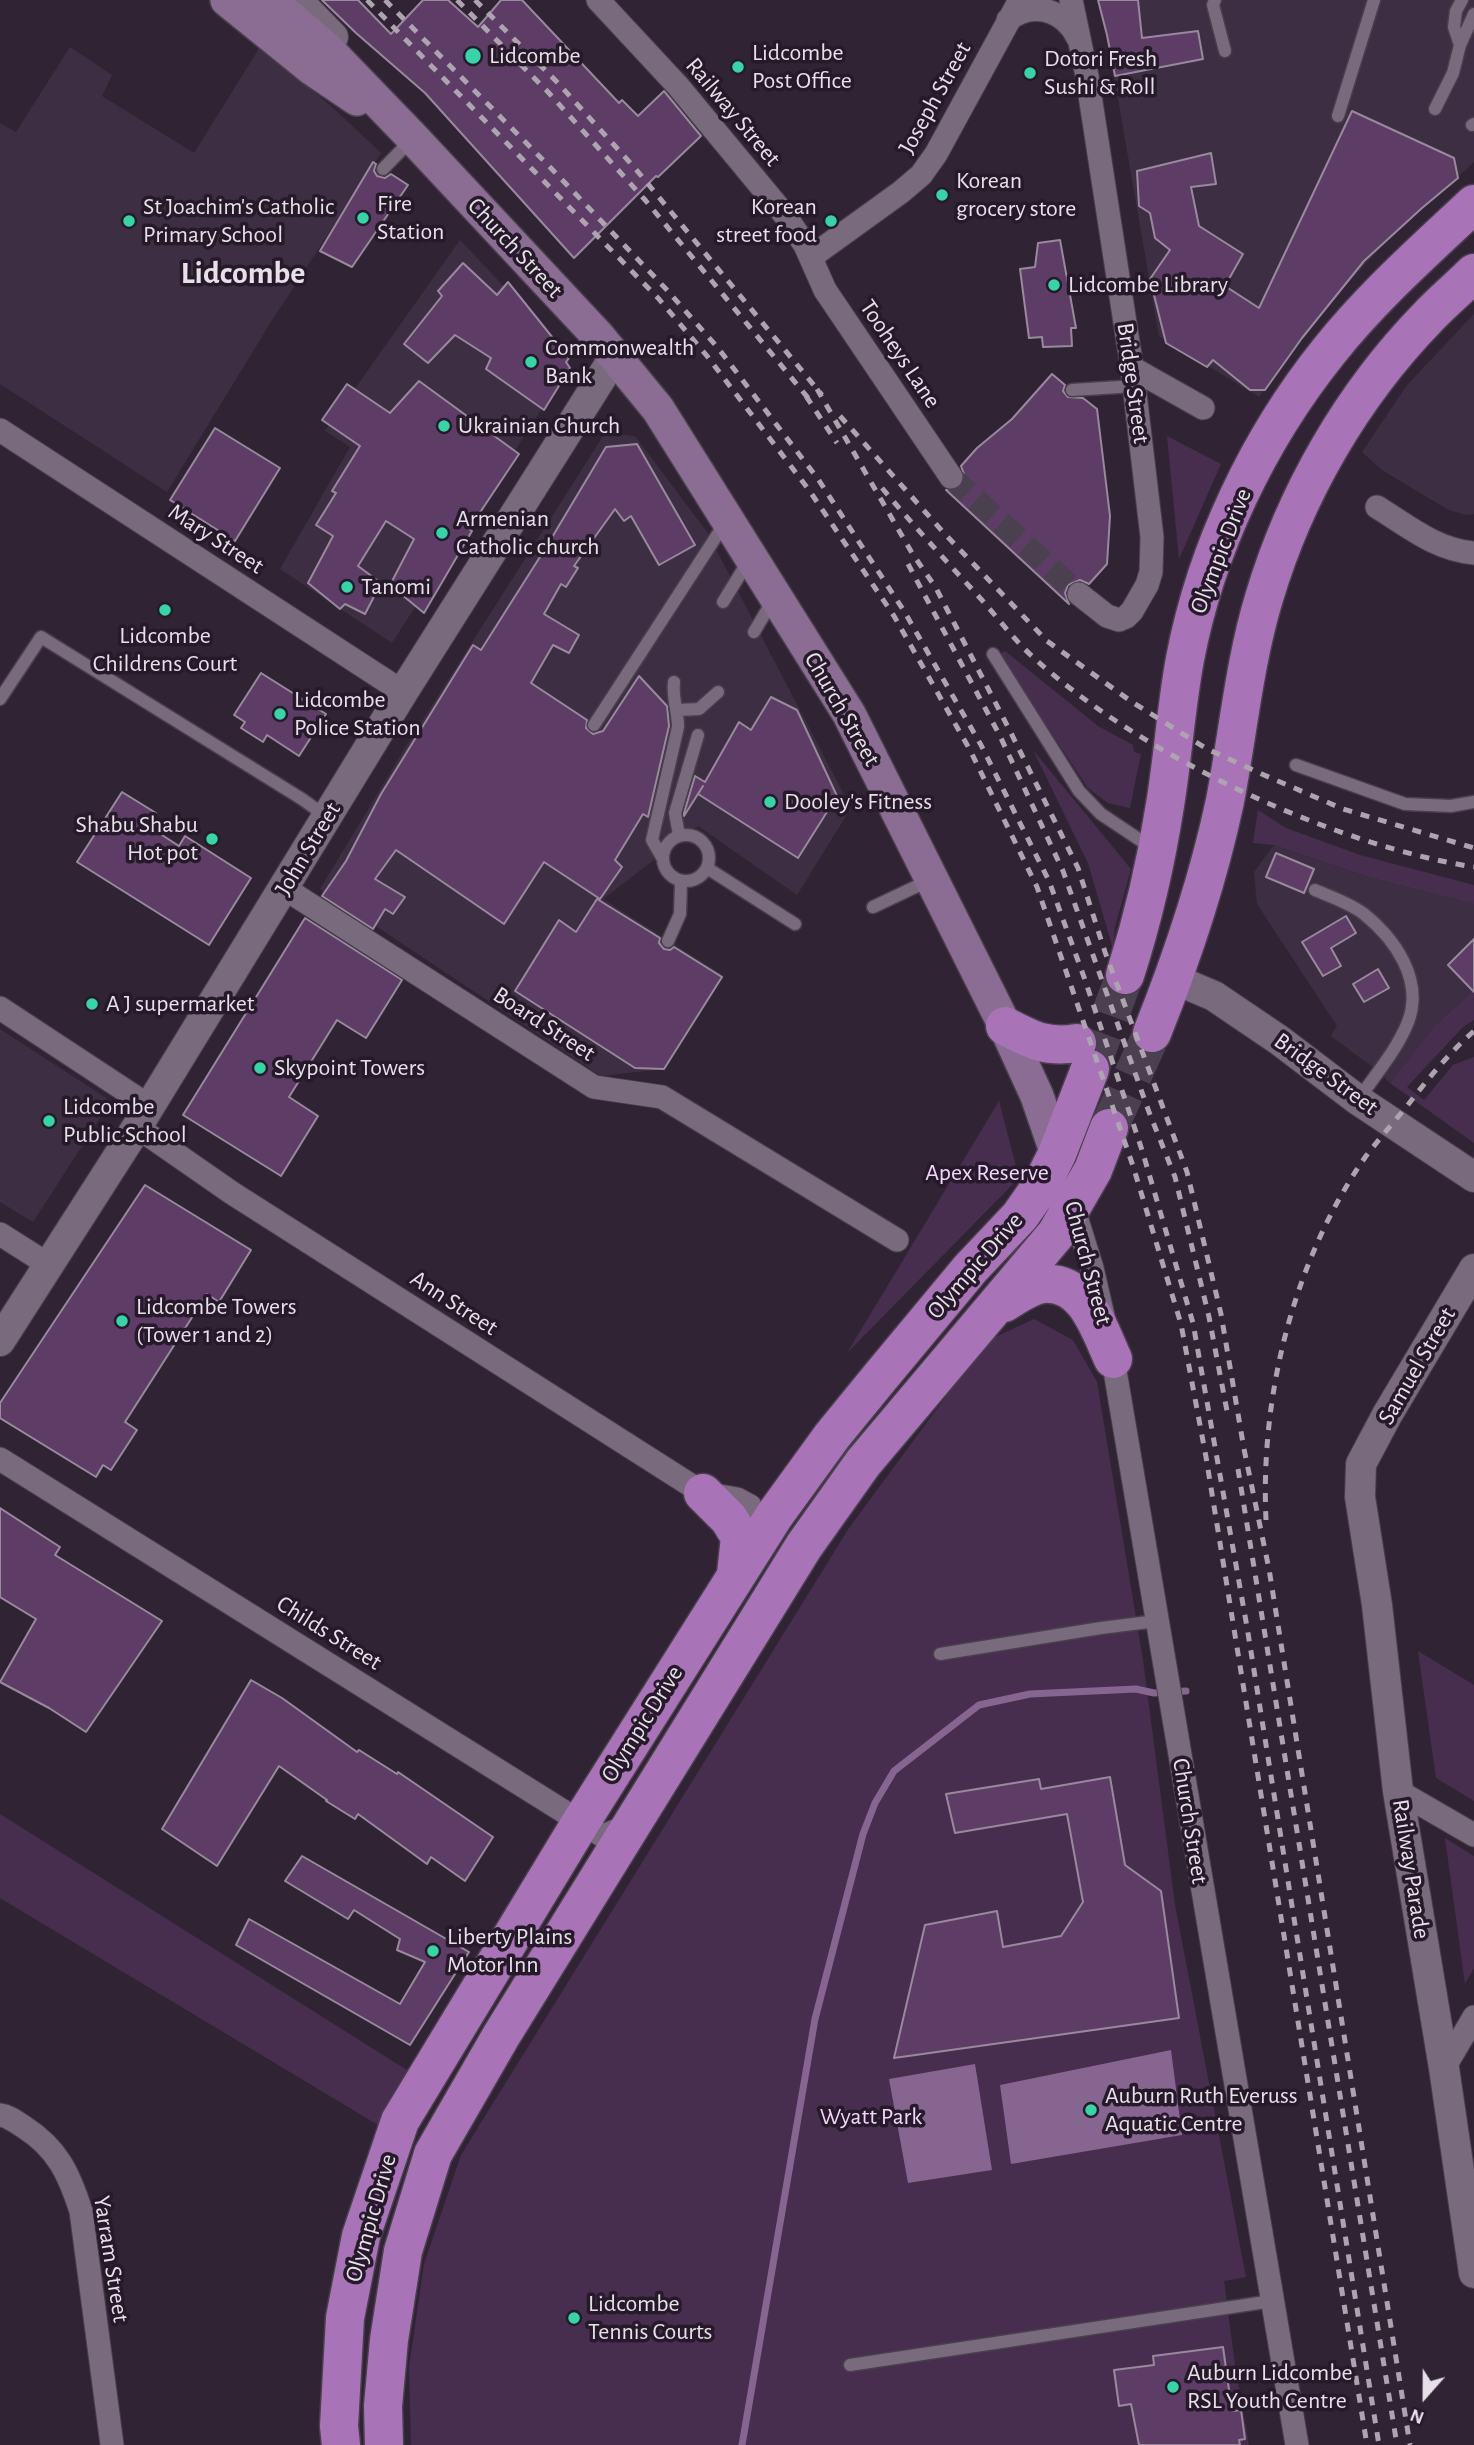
<!DOCTYPE html>
<html>
<head>
<meta charset="utf-8">
<style>
  body { margin:0 }
  #map { position:relative; width:1474px; height:2445px; overflow:hidden; background:#302434; font-family:"Alegreya Sans",sans-serif }
  canvas { display:block }
  .north { position:absolute; left:1390px; top:2361px; width:70px; height:70px; -webkit-text-stroke:5px #261a2a; paint-order:stroke; rotate:201deg; font-size:19px; font-weight:700; line-height:28px; text-align:center; color:#e7dfea }
  .north::after { content:''; display:block; margin:auto; width:24px; height:32px; background:#e7dfea; clip-path:polygon(50% 0,100% 100%,50% 72%,0 100%) }
</style>
</head>
<body>
<div id="map">
<canvas width="1474" height="2445"></canvas>
<div class="north">N</div>
</div>
<script>
const ctx = document.querySelector('canvas').getContext('2d');
ctx.lineJoin = 'round';
function paint(path, color) { ctx.fillStyle = color; ctx.fill(path, 'evenodd'); }
function trace(path, color, width, dash) { ctx.strokeStyle = color; ctx.lineWidth = width; ctx.lineCap = dash ? 'butt' : 'round'; ctx.setLineDash(dash || []); ctx.stroke(path); }
function write(font, color, halo, rows, align = 'center') {
  ctx.font = font + ' "Alegreya Sans",sans-serif'; ctx.lineWidth = 7; ctx.setLineDash([]); ctx.textBaseline = 'middle'; ctx.strokeStyle = halo; ctx.fillStyle = color; for (const [text, x, y, turn = 0] of rows) {
    ctx.save(); ctx.translate(x, y); ctx.rotate((+turn || 0) * Math.PI / 180); ctx.textAlign = isNaN(turn) ? turn : align; if (halo) ctx.strokeText(text, 0, 0); ctx.fillText(text, 0, 0); ctx.restore();
  }
}
paint(new Path2D(`
  M1098 0H1474V162L1384 244 1314 320 1259 397 1159 336 1107 35Z
  M70 47 112 75 102 96 194 153 260 47 331 106 381 153 269 325 167 492 0 384V123L16 132Z
  M460 240 568 354 569 366 392 643 280 569 350 447 325 431Z
  M1474 314V514L1466 515 1449 510 1425 496 1382 470 1362 452 1407 385Z
  M605 433 635 436 707 532 851 808 797 895 698 826 603 899 724 976 664 1069 601 1076 320 889 408 743Z
  M1274 845 1368 877 1474 904V990L1434 1026 1390 1083 1378 1071 1331 1036 1337 1026 1257 904 1254 872Z
  M0 1029 111 1101 33 1222 0 1202Z`), '#3e2e43');
paint(new Path2D(`
  M1167 436 1221 464 1179 559Z
  M1005 651 1098 726 1133 745 1134 752 1141 754 1130 808 1108 803 1088 788 999 654Z
  M1033 750 1131 869 1115 927 1113 949 1088 863Z
  M1258 810 1286 828 1360 855 1474 885V904L1368 877 1274 845 1253 843Z
  M1474 990V1020L1463 1027 1407 1087 1424 1100 1453 1065 1474 1057V1143L1390 1083 1434 1026Z
  M999 1101 1019 1178 847 1353Z
  M1034 1319 1073 1340 1097 1382 1143 1660 1175 1905 1246 2277 1224 2281 1235 2365 1249 2445H411L409 2367 424 2264 461 2155 849 1528 987 1341Z
  M1418 1651 1474 1685V1801L1436 1778Z
  M0 1814 410 2072 378 2125 0 1898Z
  M1445 1838 1474 1856V1968L1465 1984Z`), '#472e4f');
paint(new Path2D(`
  M1171 2050 1182 2135 1011 2164 1000 2085Z
  M975 2064 992 2170 908 2183 889 2079Z`), '#876591');
trace(new Path2D(`
  M742 2445 815 2019 863 1834 875 1803 894 1771 979 1705 1030 1694 1136 1689 1154 1693 1186 1691`), '#876591', 7);
const building = new Path2D(`
  M322 0H358L391 34 423 0H448L478 27 501 0H522L619 103 622 100 638 116 664 91 701 136 658 177 656 176 574 258 425 93 356 33Z
  M1098 0H1138L1142 38 1198 31 1203 59 1115 76 1107 35Z
  M1352 111 1454 158 1458 178 1422 208 1364 261 1302 338 1265 390H1250L1213 360 1207 367 1166 343 1150 279 1170 250 1155 238 1150 213 1139 206 1137 171 1211 153 1216 184 1191 187 1199 226 1243 254 1225 286 1259 308Z
  M373 162 376 164 374 171 377 176 385 178 391 174 408 185 352 267 320 251Z
  M1060 240 1076 328H1071L1072 346 1043 347 1042 337 1029 338 1020 269 1035 267 1038 243Z
  M463 263 497 295 508 282 569 358 566 362 570 368 544 410 486 369 491 358 455 335 428 363 404 344 442 296 438 291Z
  M1052 374 1065 385 1063 391 1068 397 1083 398 1097 409 1110 516 1107 564 1089 584 1080 580 1068 585 1065 593 1069 604 946 490 959 488 965 477 961 466 977 448 1012 419Z
  M419 381 519 454 469 529 472 531 424 613 390 585 414 539 386 521 358 566 381 583 365 614 345 604 340 609 308 583 333 536 316 525 336 493 332 491 360 446 322 420 347 384 390 413Z
  M215 428 280 468 235 541 170 500Z
  M637 444 695 545 659 565 631 516 624 521 615 509 574 566 578 568 566 587 561 584 544 614 579 635 569 653 553 645 531 683 587 720 586 728 593 734 603 731 639 676 667 706 669 726 648 817 643 814 615 860 622 867 600 899 544 862 504 924 396 850 375 879 405 897 393 914 385 909 373 929 322 896 346 861 381 794 473 645 481 650 545 549 606 447Z
  M261 673 326 714 299 756 267 735 263 742 241 728 245 722 234 715Z
  M771 697 797 710 837 796 798 858 698 794 703 786 684 816V813L695 776 705 782 739 722 751 730Z
  M122 792 156 813 148 826 179 846 185 836 251 878 209 945 77 862Z
  M1276 853 1314 869 1304 893 1266 877Z
  M597 899 660 938 659 943 664 949 670 950 674 947 722 977 664 1069 635 1068 515 991 559 920 576 932Z
  M1346 916 1356 933 1331 948 1341 966 1323 976 1302 942Z
  M305 918 402 980 366 1038 337 1020 289 1097 318 1116 281 1176 183 1115Z
  M1474 939V992L1448 965Z
  M1378 969 1389 988 1364 1002 1353 984Z
  M145 1185 251 1250 219 1302 207 1294 125 1422 137 1430 111 1470 103 1465 96 1477 0 1418V1403Z
  M0 1508 60 1547 55 1555 162 1621 86 1732 49 1708 0 1682 36 1619 0 1597Z
  M251 1680 282 1698 357 1752 359 1750 397 1774 398 1772 493 1837 465 1881 431 1857 427 1864 358 1814 355 1819 326 1801 327 1800 279 1766 217 1866 162 1829Z
  M1110 1777 1125 1865 1161 1891 1179 2018 894 2058 925 1925 997 1911 1003 1947 1061 1936 1083 1902 1067 1814 955 1833 946 1794 1039 1779 1041 1789Z
  M302 1856 469 1952 410 2045 236 1945 249 1919 400 2004 425 1962 397 1950 400 1939 354 1910 348 1919 285 1881Z
  M1223 2347 1232 2411 1241 2410 1245 2439 1239 2440 1240 2445H1139L1131 2404 1119 2406 1114 2370 1154 2365 1153 2356Z`);
paint(building, '#5d3d66');
trace(building, '#98899c', 2);
trace(new Path2D(`
  M951 477 1079 594`), '#4b404f', 23, [23, 11]);
trace(new Path2D(`
  M1090 1069 1125 975
  M1109 1128 1152 1033`), '#4b404f', 38, [38, 19]);
const service = new Path2D(`
  M1215 0 1213 5 1225 51
  M1460 45 1474 14
  M1435 109 1453 73 1460 45 1454 27 1456 11 1462 0
  M1338 116 1374 0
  M1472 125 1474 124
  M383 169 412 139
  M1072 390 1135 386
  M723 602 749 560
  M754 632 773 600
  M993 654 1079 791 1101 814 1152 848
  M0 699 41 637 302 799 327 817
  M678 710 699 709 718 692
  M594 725 725 523
  M1296 765 1405 804 1451 806 1474 802
  M663 858a23 23 0 1 1 46 0a23 23 0 1 1-46 0Z
  M679 835 675 813 698 735
  M663 859 652 840 678 727C678 711 672 698 674 682
  M707 868 795 924
  M1315 890C1331 897 1350 903 1364 914 1395 939 1424 980 1408 1022 1397 1050 1375 1075 1358 1100
  M873 907 932 879
  M668 941 680 914 681 881
  M940 1654 1101 1628 1157 1621
  M850 2365 1272 2301`);
const minor = new Path2D(`
  M598 0 678 86 784 214 805 245 825 290 951 477
  M1071 0 1087 76 1132 368 1152 537 1151 572 1147 585 1132 611 1126 617 1119 620 1107 616 1079 594
  M1008 20C1033 0 1064 10 1078 38
  M811 257 901 192 921 175 936 154 1020 0
  M1132 368 1203 408
  M0 430 403 692
  M1377 507C1408 526 1436 550 1474 553
  M284 888 594 1087 662 1097 897 1240
  M0 1008 149 1106
  M137 1127 232 1193 703 1493 737 1499 750 1506
  M1073 1207 1092 1268 1113 1359 1297 2445
  M0 1234 49 1265
  M0 1459 603 1836 629 1825
  M1398 1791 1474 1835
  M1444 2068 1474 2017
  M0 2115C9 2116 16 2122 24 2127 58 2149 69 2174 81 2211L112 2445`);
const tertiary = new Path2D(`
  M297 0 333 37
  M1174 979 1214 996 1279 1040 1358 1100 1474 1177
  M1474 1269 1387 1415 1361 1464 1360 1497 1377 1605 1398 1791 1444 2068 1474 2273
  M0 1341 137 1127 403 692 615 356`);
const secondary = new Path2D(`
  M227 0 311 68 357 99
  M270 0 329 51 413 138 598 336 658 409 849 714 1005 1026 1037 1096 1057 1154`);
const trunk = new Path2D(`
  M1125 975C1143 919 1156 863 1165 805 1173 757 1176 707 1185 659 1206 548 1259 438 1329 351 1372 297 1424 251 1474 204
  M1005 1026C1032 1040 1046 1048 1077 1043
  M1152 1033C1182 958 1208 881 1225 801 1238 734 1244 664 1264 598 1295 494 1352 395 1428 317 1442 302 1459 288 1474 273
  M1004 1303C1016 1296 1029 1286 1043 1284 1085 1280 1099 1329 1113 1359
  M703 1493 729 1519 740 1537 736 1574
  M341 2445 339 2426 345 2318 361 2236 400 2121 581 1822 774 1516 832 1436 881 1376 970 1269 1020 1216 1041 1186 1057 1154 1090 1069
  M384 2445 383 2406 389 2340 403 2251 433 2154 501 2036 804 1546 863 1463 1056 1234 1093 1170 1109 1128`);
trace(service, '#4a3f4d', 15);
trace(minor, '#4a3f4d', 25);
trace(tertiary, '#4a3f4d', 32);
trace(secondary, '#4a3f4d', 36);
trace(trunk, '#4a3f4d', 41);
trace(service, '#796a7d', 12);
trace(minor, '#796a7d', 23);
trace(tertiary, '#796a7d', 30);
trace(secondary, '#8b6d93', 33);
trace(trunk, '#a973b8', 38);
trace(new Path2D(`
  M367 0 658 298 707 356 809 490 894 616 970 750 1037 887 1133 1166 1181 1324 1206 1457 1367 2445
  M385 0 547 164 666 289 718 348 818 479 904 611 981 745 1049 881 1084 977 1142 1150 1193 1323 1247 1627 1379 2445
  M457 0 548 92 646 201 813 404
  M475 0 557 82 634 167 822 395
  M817 389 912 553 936 588 1010 731 1078 868 1105 952 1187 1172 1221 1314 1244 1449 1269 1569 1410 2445
  M806 396 837 443
  M840 416 943 532 1047 641 1132 702 1207 749 1264 775 1343 809 1474 848
  M882 488C914 526 947 562 981 599 998 618 1014 640 1034 658 1140 755 1332 845 1474 867
  M908 564 1000 736 1063 871 1149 1112 1175 1177 1209 1317 1227 1411
  M1238 1469 1397 2445
  M1266 1520C1260 1395 1294 1259 1366 1156 1379 1139 1393 1123 1407 1106 1427 1080 1449 1053 1474 1031`), '#ada4b0', 5, [9, 9]);
for (const [x, y, r, color] of [
  [473,56,9,"#36d4a7"],
  [738,67,7,"#36d4a7"],
  [1030,73,7,"#36d4a7"],
  [942,195,7,"#36d4a7"],
  [363,218,7,"#36d4a7"],
  [129,221,7,"#36d4a7"],
  [831,221,7,"#36d4a7"],
  [1054,285,7,"#36d4a7"],
  [531,362,7,"#36d4a7"],
  [444,426,7,"#36d4a7"],
  [442,533,7,"#36d4a7"],
  [347,587,7,"#36d4a7"],
  [165,610,7,"#36d4a7"],
  [280,714,7,"#36d4a7"],
  [770,802,7,"#36d4a7"],
  [212,839,7,"#36d4a7"],
  [92,1004,7,"#36d4a7"],
  [260,1068,7,"#36d4a7"],
  [49,1121,7,"#36d4a7"],
  [122,1321,7,"#36d4a7"],
  [433,1951,7,"#36d4a7"],
  [1091,2110,7,"#36d4a7"],
  [574,2318,7,"#36d4a7"],
  [1173,2387,7,"#36d4a7"]
]) { const dot = new Path2D(); dot.arc(x, y, r, 0, 2 * Math.PI); ctx.fillStyle = color; ctx.fill(dot); trace(dot, '#261a2a', 2.5); }
write('24px', '#e7dfea', '#261a2a', [
  ["Lidcombe",752,53],
  ["Post Office",752,81],
  ["Lidcombe",489,56],
  ["Dotori Fresh",1044,59],
  ["Sushi & Roll",1044,87],
  ["Korean",956,181],
  ["grocery store",956,209],
  ["Fire",377,204],
  ["Station",377,232],
  ["St Joachim's Catholic",143,207],
  ["Primary School",143,235],
  ["Korean",817,207,"right"],
  ["street food",817,235,"right"],
  ["Lidcombe Library",1068,285],
  ["Commonwealth",545,348],
  ["Bank",545,376],
  ["Ukrainian Church",458,426],
  ["Armenian",456,519],
  ["Catholic church",456,547],
  ["Tanomi",361,587],
  ["Lidcombe",165,636,"center"],
  ["Childrens Court",165,664,"center"],
  ["Lidcombe",294,700],
  ["Police Station",294,728],
  ["Dooley's Fitness",784,802],
  ["Shabu Shabu",198,825,"right"],
  ["Hot pot",198,853,"right"],
  ["A J supermarket",106,1004],
  ["Skypoint Towers",274,1068],
  ["Lidcombe",63,1107],
  ["Public School",63,1135],
  ["Lidcombe Towers",136,1307],
  ["(Tower 1 and 2)",136,1335],
  ["Liberty Plains",447,1937],
  ["Motor Inn",447,1965],
  ["Auburn Ruth Everuss",1105,2096],
  ["Aquatic Centre",1105,2124],
  ["Lidcombe",588,2304],
  ["Tennis Courts",588,2332],
  ["Auburn Lidcombe",1187,2373],
  ["RSL Youth Centre",1187,2401]
], 'left');
write('24px', '#e7dfea', '#261a2a', [
  ["Joseph Street",935,98,-61],
  ["Railway Street",733,112,50],
  ["Church Street",515,248,47],
  ["Tooheys Lane",900,354,56],
  ["Bridge Street",1133,383,82],
  ["Mary Street",216,539,33],
  ["Olympic Drive",1221,551,-69],
  ["Church Street",842,709,60],
  ["John Street",308,849,-59],
  ["Board Street",544,1024,33],
  ["Bridge Street",1326,1074,36],
  ["Church Street",1088,1263,75],
  ["Olympic Drive",975,1266,-49],
  ["Ann Street",454,1303,33],
  ["Samuel Street",1417,1366,-60],
  ["Childs Street",329,1633,32],
  ["Olympic Drive",642,1724,-58],
  ["Church Street",1190,1821,81],
  ["Railway Parade",1411,1869,81],
  ["Olympic Drive",371,2218,-74],
  ["Yarram Street",111,2259,81]
]);
write('24px', '#f4d4fd', '#261a2a', [
  ["Apex Reserve",987,1173],
  ["Wyatt Park",871,2117]
]);
write('bold 32px', '#e7dfea', '#261a2a', [
  ["Lidcombe",243,273]
]);
</script>
</body>
</html>
